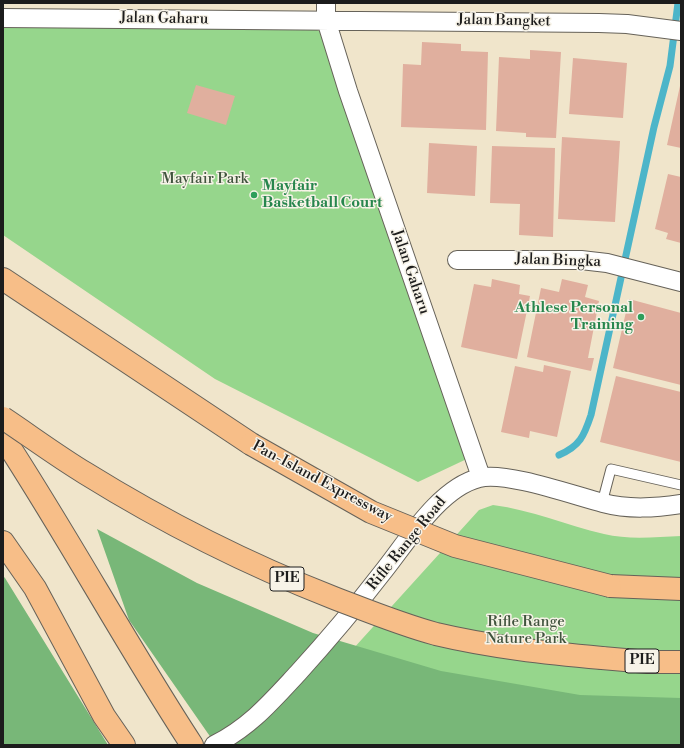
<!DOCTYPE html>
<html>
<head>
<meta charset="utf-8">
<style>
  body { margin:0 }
  #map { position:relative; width:684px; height:748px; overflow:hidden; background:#f0e5cb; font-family:"Libre Bodoni",serif }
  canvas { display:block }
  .frame { position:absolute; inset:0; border:4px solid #1c1c1c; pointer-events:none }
</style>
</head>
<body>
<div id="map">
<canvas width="684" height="748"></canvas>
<div class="frame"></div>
</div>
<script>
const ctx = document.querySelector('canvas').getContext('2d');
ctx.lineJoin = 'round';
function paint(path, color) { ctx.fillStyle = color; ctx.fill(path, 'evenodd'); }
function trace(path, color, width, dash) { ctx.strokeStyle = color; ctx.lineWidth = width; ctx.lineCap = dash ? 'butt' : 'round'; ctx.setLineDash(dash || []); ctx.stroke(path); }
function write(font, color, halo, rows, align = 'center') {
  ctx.font = font + ' "Libre Bodoni",serif'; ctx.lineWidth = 3; ctx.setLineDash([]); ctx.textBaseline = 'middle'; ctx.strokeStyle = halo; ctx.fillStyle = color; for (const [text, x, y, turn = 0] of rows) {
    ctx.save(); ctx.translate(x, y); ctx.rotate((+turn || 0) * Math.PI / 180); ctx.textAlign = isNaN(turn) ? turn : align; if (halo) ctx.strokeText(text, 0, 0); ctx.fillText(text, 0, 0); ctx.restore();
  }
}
paint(new Path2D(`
  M3 18 288 19 322 32 471 457 418 482 215 379 3 235Z
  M493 505C532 510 566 525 604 534 628 540 656 537 681 536V745H266L479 510Z`), '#96d68c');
paint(new Path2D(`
  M97 529 197 583 313 633 441 671 580 695 681 698V745H216L129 620Z
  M3 576 5 578 108 745H3Z`), '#78b778');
trace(new Path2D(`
  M559 455C580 446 584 436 591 415L654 127 670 66 678 3`), '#4cb5c9', 7);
paint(new Path2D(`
  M422 42 461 44V51L488 52 486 130 401 127 403 64 421 65Z
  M530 50 561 52 556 138 526 137V133L496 131 499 57 530 59Z
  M573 58 627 63 623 118 569 114Z
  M196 85 235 96 226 125 187 113Z
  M680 86H681V148L667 145Z
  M562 137 620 141 615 222 558 219Z
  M429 143 477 146 475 196 427 193Z
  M492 146 555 148 553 237 519 235 520 204 490 203Z
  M668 174 681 177V243L666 239 668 233 655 229Z
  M492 279 520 285 519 294 530 296 517 359 461 347 474 284 491 287Z
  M562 279 588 285 585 297 599 301 588 358H594L591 371 527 357 541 288 559 292Z
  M629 299 681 313V385L613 368Z
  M544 365 571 371 557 437 530 431 529 438 501 432 515 366 543 372Z
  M616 376 681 392V462L600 442Z`), '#e0af9e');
const lane = new Path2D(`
  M602 503 611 469 681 485`);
const street = new Path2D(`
  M326 3V20L348 91 481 477
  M3 18 599 23 627 24 681 31
  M457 260H581L607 263 681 282
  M214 745C250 727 271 702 298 673 327 641 355 608 382 573 407 542 439 488 479 478 506 471 575 496 603 503 629 510 655 508 681 504`);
const highway = new Path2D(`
  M3 279 251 444
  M3 437C69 538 126 644 192 745
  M3 542 35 588 104 716 124 745
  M610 586 681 589
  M602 658 648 662H681`);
trace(lane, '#666259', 11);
trace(street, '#666259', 20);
trace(highway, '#666259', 24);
trace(lane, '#fff', 9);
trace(street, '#fff', 18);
trace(highway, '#f7be88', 22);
const highwayBridge = new Path2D(`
  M3 418C30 436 57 456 85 473 164 522 247 564 334 598 368 611 402 625 436 634 491 647 546 653 602 658
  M251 444 371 512 455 546 610 586`);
trace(highwayBridge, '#666259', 24, []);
trace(highwayBridge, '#f7be88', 22);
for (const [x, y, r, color] of [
  [254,195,4,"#2e9e5b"],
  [641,317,4,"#2e9e5b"]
]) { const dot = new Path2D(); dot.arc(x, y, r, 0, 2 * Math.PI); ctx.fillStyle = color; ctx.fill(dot); trace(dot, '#f7f3e8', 1.5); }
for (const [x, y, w] of [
  [287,579,34],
  [642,661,34]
]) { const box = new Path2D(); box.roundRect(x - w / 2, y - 12, w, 24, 3); ctx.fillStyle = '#f7f3e8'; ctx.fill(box); trace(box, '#1c1c1c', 1); }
write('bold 14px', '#1c1c1c', null, [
  ["PIE",287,579],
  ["PIE",642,661]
]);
write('15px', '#1c1c1c', '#f7f3e8', [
  ["Jalan Gaharu",164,19,1],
  ["Jalan Bangket",504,21,1],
  ["Jalan Bingka",558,261,2],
  ["Jalan Gaharu",410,272,71],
  ["Pan-Island Expressway",322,482,28],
  ["Rifle Range Road",407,544,-51]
]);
write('15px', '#41543e', '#f7f3e8', [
  ["Mayfair Park",205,179],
  ["Rifle Range",526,622],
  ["Nature Park",526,639]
]);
write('bold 15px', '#27864d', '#f7f3e8', [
  ["Mayfair",262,186],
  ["Basketball Court",262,203],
  ["Athlese Personal",633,308,"right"],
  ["Training",633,325,"right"]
], 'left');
</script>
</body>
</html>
